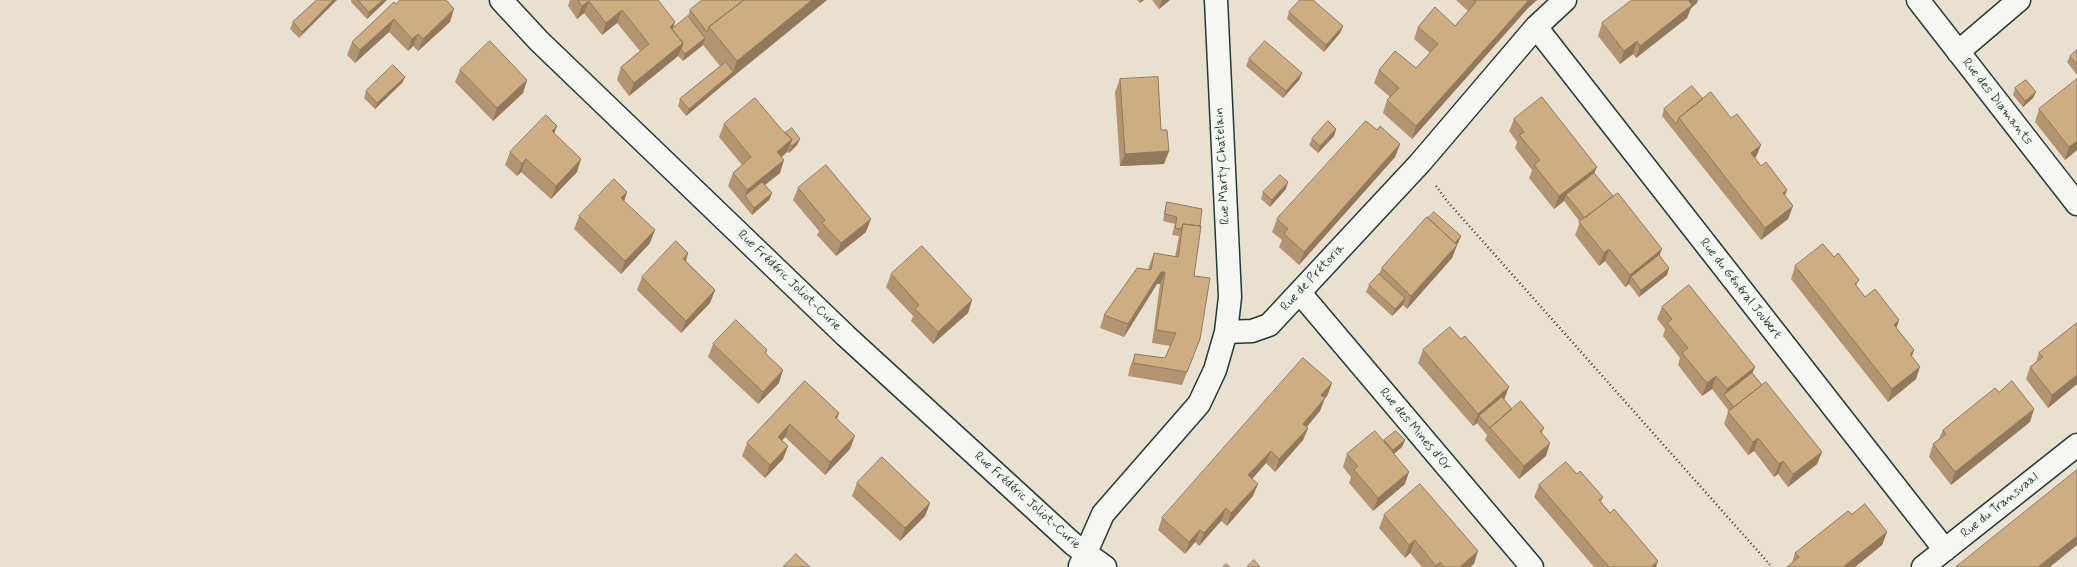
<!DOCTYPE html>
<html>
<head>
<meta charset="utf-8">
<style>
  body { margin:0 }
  canvas { display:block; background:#eae0d0 }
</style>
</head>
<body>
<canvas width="2077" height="567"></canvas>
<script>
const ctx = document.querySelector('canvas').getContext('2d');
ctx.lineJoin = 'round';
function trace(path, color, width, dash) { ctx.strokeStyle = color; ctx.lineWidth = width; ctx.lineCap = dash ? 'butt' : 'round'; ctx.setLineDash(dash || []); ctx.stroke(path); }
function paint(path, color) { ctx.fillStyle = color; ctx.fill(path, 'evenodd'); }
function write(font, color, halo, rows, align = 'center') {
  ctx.font = font + ' Mynerve,sans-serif'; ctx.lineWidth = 3; ctx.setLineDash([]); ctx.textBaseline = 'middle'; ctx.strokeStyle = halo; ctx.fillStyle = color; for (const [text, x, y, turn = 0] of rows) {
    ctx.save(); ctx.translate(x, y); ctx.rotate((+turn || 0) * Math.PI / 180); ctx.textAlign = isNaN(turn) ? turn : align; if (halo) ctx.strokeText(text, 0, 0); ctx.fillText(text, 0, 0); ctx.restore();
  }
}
const minor = new Path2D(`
  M501 0 539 41 846 336 1073 544 1105 567
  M1918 0 2077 204
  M1536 27 1945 550
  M1958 52 2019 0
  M1300 293 1532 567
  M1226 332 1252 331 1269 325 1420 163 1536 27 1565 0
  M1080 566 1103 514 1199 404 1215 370 1226 332 1230 297 1216 0
  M1923 567 2077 445`);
trace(minor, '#1f3d34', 25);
trace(new Path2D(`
  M1436 186 1447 201 1772 567`), '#1f3d34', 2.5, [1, 3]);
trace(minor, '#f6f6f2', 22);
paint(new Path2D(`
  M317 0 299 38 290 29 293 22Z
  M351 0H387L367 19 351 2Z
  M570 0H658L673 28 688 16 690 10 827 0 730 79 686 116 678 106 680 99 720 66 703 45 683 61 678 56 629 96 617 80 621 67 640 51 617 23 602 35 584 13 577 19 568 6Z
  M1137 0H1144L1140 3Z
  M1152 0H1170L1159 9Z
  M1456 0H1537L1528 8 1412 139 1383 113 1387 100 1390 97 1374 83 1379 70 1416 68 1430 53 1414 39 1418 27 1455 26 1468 11Z
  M1697 3 1691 8 1687 18 1636 58 1633 54 1620 64 1598 36 1602 23Z
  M396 4 450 22 418 51 413 46 408 51 389 32 355 63 347 55 352 42Z
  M1289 12 1343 26 1340 33 1324 52 1287 19Z
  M2077 50V75L2067 62 2070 56Z
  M1249 59 1302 73 1299 80 1283 98 1246 66Z
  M460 70 527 80 523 93 493 121 455 82Z
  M405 77 402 83 375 109 364 98 366 91Z
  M1120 79 1161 130 1169 151 1164 164 1120 166 1115 92Z
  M2015 88 2036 92 2033 98 2023 107 2013 95Z
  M1703 99 1731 118 1761 145 1755 158 1761 166 1787 190 1785 195 1793 206 1788 219 1761 240 1662 116 1664 109Z
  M2039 109 2077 150 2065 160 2035 122Z
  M1514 119 1594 173 1613 196 1662 249 1659 255 1669 268 1667 275 1639 297 1629 284 1625 287 1605 261 1599 266 1575 235 1580 222 1564 201 1554 209 1529 178 1532 170 1515 148 1517 142 1509 131Z
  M724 124 782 130 785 133 800 139 797 145 789 153 787 152 782 157 780 173 765 185 772 193 769 200 752 215 728 186 733 173 742 165 719 137Z
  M557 126 554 133 577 172 551 199 521 172 517 176 505 165 510 152Z
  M1336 129 1334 136 1318 153 1309 145 1312 139Z
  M1377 130 1400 144 1395 157 1299 265 1279 247 1282 240 1272 232 1277 219Z
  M798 188 866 232 836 256 817 235 819 231 793 200Z
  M1286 189 1270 207 1261 199 1263 192Z
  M1167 202 1200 226 1194 276 1200 339 1182 385 1128 376 1130 367 1135 354 1165 358 1170 346 1152 343 1160 284H1157L1124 337 1100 328 1104 315 1148 270 1149 266 1154 253 1175 257 1179 236 1172 235 1175 224 1163 221 1165 209Z
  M579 216 650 243 621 274 574 229Z
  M1428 218 1461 236 1458 243 1457 245 1452 258 1407 309 1403 305 1392 316 1366 292 1369 285 1379 274 1382 268Z
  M688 253 686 261 715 290 710 303 681 333 637 290 642 277Z
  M1834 257 1859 280 1856 286 1865 297 1899 320 1896 328 1914 350 1912 356 1916 379 1888 402 1791 279 1795 266Z
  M891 274 972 300 968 313 933 344 911 321 913 316 886 287Z
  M1662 307 1755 367 1752 373 1762 385 1822 452 1817 464 1788 487 1778 474 1774 477 1754 451 1748 455 1724 424 1728 412 1729 411 1712 389 1702 396 1678 365 1680 358 1663 336 1665 329 1657 319Z
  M2077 323V384L2048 408 2026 379 2030 367 2036 362 2039 353Z
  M713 344 767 350 766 353 779 383 758 404 708 357Z
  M1423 350 1504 399 1512 409 1544 428 1542 433 1546 456 1519 479 1485 440 1487 435 1477 423 1473 426 1418 363Z
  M805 381 839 413 837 419 850 449 825 475 785 437 782 440 788 446 783 459 765 478 742 456 747 443Z
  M1332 383 1327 396 1324 398 1320 411 1307 427 1308 428 1303 440 1275 472 1266 463 1252 479 1253 496 1227 526 1221 521 1199 546 1195 542 1185 554 1158 530 1162 518Z
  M1999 392 2030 422 1951 485 1929 457 1933 444 1939 439 1943 430Z
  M1384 440H1405L1402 447 1394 454 1405 484 1373 511 1349 483 1351 477 1343 467 1347 454 1384 442Z
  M1577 474 1603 497 1601 502 1656 567H1594L1534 497 1539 485Z
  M857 483 930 503 925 516 900 541 852 496Z
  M1852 514 1887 532 1882 545 1855 567H1787L1792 563 1795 553Z
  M1384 515 1474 564 1470 567H1422L1410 553 1405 558 1379 528Z`), '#b29570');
paint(new Path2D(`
  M333 0H337L299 38 302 32Z
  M383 0H387L367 19 369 12Z
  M812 0H827L730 79 686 116 689 109 733 72 737 61Z
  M1141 0H1144L1140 3Z
  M1162 0H1170L1159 9Z
  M1529 0H1537L1528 8 1412 139 1416 126Z
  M1689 0H1698L1697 3 1691 8 1687 18 1636 58 1640 46Z
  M589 1 584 13 577 19 582 6Z
  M454 9 450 22 418 51 423 39Z
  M622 10 617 23 602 35 606 23Z
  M394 19 389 32 355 63 360 50Z
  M675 22 671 35 670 27Z
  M1343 26 1340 33 1324 52 1326 45Z
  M418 34 413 46 408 51 412 39Z
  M705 38 703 45 683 61 685 54Z
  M1637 41 1633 54 1620 64 1624 51Z
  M683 43 678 56 629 96 634 83Z
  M1302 73 1299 80 1283 98 1286 91Z
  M405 77 402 83 375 109 377 103Z
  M527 80 523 93 493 121 497 108Z
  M2036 92 2033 98 2023 107 2025 101Z
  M557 126 552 139V131Z
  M1336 129 1334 136 1318 153 1320 146Z
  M792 139 787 152 772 164 777 152Z
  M800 139 797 145 789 153 792 146Z
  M2077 141V150L2065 160 2069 147Z
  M1400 144 1395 157 1299 265 1304 252Z
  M1761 145 1756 157 1747 165 1751 153Z
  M1169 151 1164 164 1120 166 1125 154Z
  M526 159 521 172 517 176 522 164Z
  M581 159 577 172 551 199 556 186Z
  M784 160 780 173 747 199 745 196 747 190Z
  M1597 167 1592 179 1566 195 1564 201 1554 209 1559 196Z
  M1288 182 1286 189 1270 207 1272 200Z
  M1787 190 1782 202 1783 193Z
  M627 192 623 205 621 198Z
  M772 193 769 200 752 215 754 208Z
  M1793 206 1788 219 1761 240 1765 228Z
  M871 219 866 232 836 256 841 243Z
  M655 230 650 243 621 274 625 261Z
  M1461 236 1458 243 1448 254 1450 247Z
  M1457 245 1452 258 1407 309 1411 296Z
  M1609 249 1605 261 1599 266 1604 253Z
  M1662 249 1657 262 1631 277 1629 284 1625 287 1630 275Z
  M688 253 684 266 683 259Z
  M1669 268 1667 275 1639 297 1641 290Z
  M1161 272H1165L1160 284H1157L1124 337 1128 324Z
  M715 290 710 303 681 333 686 321Z
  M1405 298 1403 305 1392 316 1395 309Z
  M972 300 968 313 933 344 938 332Z
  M1899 320 1895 333 1894 325Z
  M1914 350 1909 363 1910 354Z
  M1755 367 1750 379 1724 395 1727 389Z
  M1920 367 1916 379 1888 402 1892 389Z
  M783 370 779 383 758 404 763 392Z
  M2077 375V384L2048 408 2052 395Z
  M1716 376 1712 389 1702 396 1707 383Z
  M1332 383 1327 396 1316 408 1321 395Z
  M1509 387 1504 400 1479 416 1477 423 1473 426 1478 414Z
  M1325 398 1320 411 1298 436 1303 424Z
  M2034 409 2030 422 1951 485 1955 472Z
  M839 413 834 425 835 417Z
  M790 424 785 437 774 449 778 437Z
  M1308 428 1303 440 1275 472 1279 459Z
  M855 436 850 449 825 475 830 462Z
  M1758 438 1754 451 1748 455 1753 442Z
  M1405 440 1402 447 1390 457 1393 450Z
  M1550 443 1546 456 1519 479 1524 466Z
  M788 446 783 459 765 478 770 465Z
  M1271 451 1266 463 1244 488 1248 475Z
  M1822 452 1817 464 1788 487 1793 474Z
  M1783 461 1778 474 1774 477 1779 464Z
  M1409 472 1405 484 1373 511 1378 498Z
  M1258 484 1253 496 1227 526 1231 513Z
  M930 503 925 516 900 541 905 528Z
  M1226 508 1221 521 1199 546 1204 533Z
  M1200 530 1195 542 1185 554 1189 542Z
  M1887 532 1882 545 1855 567H1843Z
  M2077 536V545L2050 567H2038Z
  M1415 540 1410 553 1405 558 1409 545Z
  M1478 551 1474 564 1470 567H1460Z
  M1658 561 1656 567H1651Z
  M1440 562 1438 567H1436V566Z`), '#91795b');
const building = new Path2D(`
  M317 0H333L302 32 293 22Z
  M358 0H383L369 12Z
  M400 0H446L454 9 423 39 418 34 412 39 394 19 360 50 352 42 394 2 396 4Z
  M578 0H658L675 22 670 27 683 43 634 83 621 67 649 44 622 10 606 23 589 1 582 6Z
  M702 0H744L709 27 707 32 690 10Z
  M744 0H812L737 61 709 27Z
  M1300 0H1313L1343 26 1326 45 1289 12Z
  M1474 0H1529L1416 126 1387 100 1399 88 1379 70 1395 51 1416 68 1438 44 1418 27 1435 7 1455 26 1476 2Z
  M1632 0H1689V1L1692 5 1640 46 1637 41 1624 51 1602 23Z
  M688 16 705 38 685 54 681 49 683 43 672 29Z
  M490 41 527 80 497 108 460 70Z
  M1265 41 1302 73 1286 91 1249 59Z
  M2077 50V65L2070 56Z
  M726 62 733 72 689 109 680 99Z
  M393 65 405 77 377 103 366 91Z
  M1158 77 1161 130H1167L1169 151 1125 154 1120 79Z
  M2077 79V141L2069 147 2039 109Z
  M2026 80 2036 92 2025 101 2015 88Z
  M1692 86 1703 99 1679 118 1676 124 1664 109Z
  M1711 92 1731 118 1737 114 1761 145 1751 153 1761 166 1766 162 1787 190 1783 193 1793 206 1765 228 1679 118Z
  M1542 97 1597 167 1559 196 1534 165 1540 160 1519 135 1524 132 1514 119Z
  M755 98 782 130 792 139 777 152 784 160 747 190 733 173 751 157 724 124Z
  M546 115 557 126 552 131 581 159 556 186 526 159 522 164 510 152Z
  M1328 121 1336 129 1320 146 1312 139Z
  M1366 121 1377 130 1380 126 1400 144 1304 252 1284 234 1288 229 1277 219Z
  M792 128 800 139 792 146 790 145 792 139 785 133Z
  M826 165 871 219 841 243 822 223 825 220 798 188Z
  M1594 173 1613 196 1585 218 1566 195Z
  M1280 175 1288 182 1272 200 1263 192Z
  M614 179 627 192 621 198 655 230 625 261 579 216Z
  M762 182 772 193 754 208 745 196Z
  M1618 193 1662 249 1630 275 1609 249 1604 253 1579 222Z
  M1167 202 1202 209 1200 226 1183 224 1181 229 1175 228 1177 217 1165 214Z
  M1434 212 1461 236 1455 243 1428 218Z
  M1427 217 1457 245 1411 296 1382 268Z
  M1183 224 1201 226 1194 276 1210 278 1200 339 1187 372 1133 363 1135 354 1165 358 1176 333 1156 330 1165 272H1161L1128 324 1104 315 1137 268 1151 270 1154 253 1178 257Z
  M676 241 688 253 683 259 715 290 686 321 642 277Z
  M1823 244 1834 257 1838 253 1859 280 1855 284 1865 297 1875 289 1899 320 1894 325 1914 350 1910 354 1920 367 1892 389 1795 266Z
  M922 246 972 300 938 332 915 309 919 305 891 274Z
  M1659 255 1669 268 1641 290 1631 277Z
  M1379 274 1405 298 1395 309 1369 285Z
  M1689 285 1755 367 1727 389 1716 376 1707 383 1682 353 1688 348 1667 323 1672 319 1662 307Z
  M736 320 767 350 765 353 783 370 763 392 713 344Z
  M2077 323V375L2052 395 2030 367 2043 357 2039 353Z
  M1450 327 1461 339 1465 336 1509 387 1478 414 1423 350Z
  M1303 358 1332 383 1321 395 1325 398 1303 424 1308 428 1279 459 1271 451 1248 475 1258 484 1231 513 1226 508 1204 533 1200 530 1189 542 1162 518Z
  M1752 373 1762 385 1734 407 1724 395Z
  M805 381 839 413 835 417 855 436 830 462 790 424 778 437 788 446 770 465 747 443Z
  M2012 381 2034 409 1955 472 1933 444 1946 434 1943 430 1995 388 1999 392Z
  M1766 382 1822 452 1793 474 1783 461 1779 464 1758 438 1753 442 1728 412Z
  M1502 397 1512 409 1490 428 1479 416Z
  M1521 401 1544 428 1540 431 1550 443 1524 466 1490 428Z
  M1375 431 1409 472 1378 498 1354 470 1358 466 1347 454Z
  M1396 431 1405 440 1393 450 1384 440Z
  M882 457 930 503 905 528 857 483Z
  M1566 462 1577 474 1580 471 1603 497 1599 500 1610 513 1614 509 1658 561 1651 567H1609L1539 485Z
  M2077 470V536L2038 567H1956Z
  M1420 484 1478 551 1460 567H1444L1440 562 1436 566 1415 540 1409 545 1384 515Z
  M1865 504 1887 532 1843 567H1787L1799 557 1795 553 1848 511 1852 514Z
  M796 554 810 567H783Z
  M1254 560 1260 567H1247Z
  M1226 564 1230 567H1223Z`);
paint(building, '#cfad82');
trace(building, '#91795b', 1);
write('13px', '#1f3d34', '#f6f6f2', [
  ["Rue des Diamants",1997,102,52],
  ["Rue Marty Chatelain",1223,166,-93],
  ["Rue de Prétoria",1313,278,-47],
  ["Rue Frédéric Joliot-Curie",789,281,44],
  ["Rue du Général Joubert",1740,289,52],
  ["Rue des Mines d'Or",1415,430,50],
  ["Rue Frédéric Joliot-Curie",1027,501,42],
  ["Rue du Transvaal",2000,506,-39]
]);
</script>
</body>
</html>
